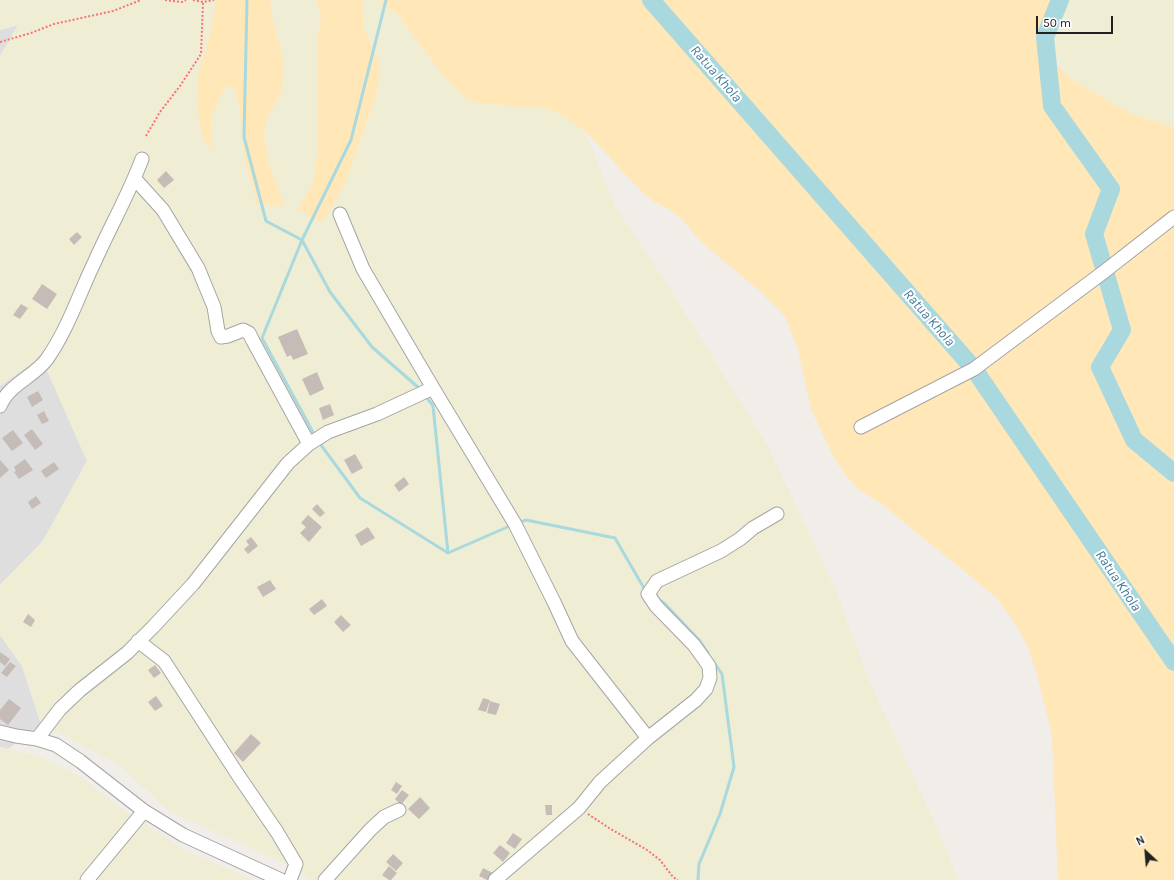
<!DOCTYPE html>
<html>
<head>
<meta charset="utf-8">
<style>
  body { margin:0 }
  #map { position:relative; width:1174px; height:880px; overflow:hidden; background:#f1ede8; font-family:Karla,sans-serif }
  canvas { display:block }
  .north { position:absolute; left:1126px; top:832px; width:40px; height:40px; -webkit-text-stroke:3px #fff; paint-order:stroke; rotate:334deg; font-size:11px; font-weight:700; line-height:16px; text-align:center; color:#212121 }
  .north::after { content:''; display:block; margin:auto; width:14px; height:18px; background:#212121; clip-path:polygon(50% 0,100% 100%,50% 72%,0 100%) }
  .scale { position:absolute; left:1036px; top:16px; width:77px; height:18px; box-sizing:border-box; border:2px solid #212121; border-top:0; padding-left:5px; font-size:12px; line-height:14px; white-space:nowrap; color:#212121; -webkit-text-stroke:3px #fff; paint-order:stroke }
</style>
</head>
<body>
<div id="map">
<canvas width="1174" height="880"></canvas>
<div class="north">N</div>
<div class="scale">50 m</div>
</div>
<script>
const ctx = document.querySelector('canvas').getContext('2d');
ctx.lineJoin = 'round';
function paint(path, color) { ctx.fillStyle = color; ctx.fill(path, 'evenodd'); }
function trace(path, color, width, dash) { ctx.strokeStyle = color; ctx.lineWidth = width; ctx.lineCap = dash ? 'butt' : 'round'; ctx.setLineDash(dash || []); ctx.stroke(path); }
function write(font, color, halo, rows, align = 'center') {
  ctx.font = font + ' Karla,sans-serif'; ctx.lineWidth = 4; ctx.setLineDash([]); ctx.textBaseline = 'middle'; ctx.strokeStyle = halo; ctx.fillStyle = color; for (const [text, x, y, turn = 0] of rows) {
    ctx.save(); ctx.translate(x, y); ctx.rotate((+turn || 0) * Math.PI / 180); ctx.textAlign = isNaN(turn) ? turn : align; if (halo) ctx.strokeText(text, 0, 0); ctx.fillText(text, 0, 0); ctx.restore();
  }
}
paint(new Path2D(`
  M18 25 0 56V30Z
  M41 356 87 461 43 541 0 585V386Z
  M0 635 22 666 41 724 8 749 0 747Z`), '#dfdede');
paint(new Path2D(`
  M0 0H215V11L208 42 202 59 203 140 212 147 211 118 225 86 236 88 241 118 284 206 268 162 264 131 269 113 276 104 273 19 270 0H316L321 17 318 33V144L313 184 297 209 321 223 346 182 376 96 379 79V62L363 24 364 0H379L399 16 442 74 467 100 484 104 501 105 517 107H536L553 112 569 120 584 130 616 208 670 289 766 443 835 588 869 680 948 852 958 880H312L283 863 169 811 118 764 41 724 22 666 0 635V585L43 541 87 461 41 357 0 386V56L18 25 0 30Z
  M1060 0H1174V127L1130 113 1071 79 1056 59 1045 37 1049 22Z
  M0 747 38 756 79 776 132 816 184 850 233 871 251 880H0Z`), '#efeed4');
paint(new Path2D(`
  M215 0H270L273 19 284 63 282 90 276 104 269 113 264 131 268 162 285 206 257 204 245 160 241 118 235 88 225 86 211 118 212 148 203 141 197 106 198 75 208 42 215 11Z
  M316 0H364L363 24 379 62V79L376 96 346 182 322 223 297 209 313 184 318 144V33L321 17Z
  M379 0H1059L1048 21 1045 37 1054 61 1071 79 1130 113 1174 127V880H1058L1052 735 1037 675 1028 646 1012 619 997 598 883 505 858 489 846 476 834 458 811 409 798 350 786 318 762 293 706 246 694 234 683 220 669 209 654 202 641 191 584 130 569 120 553 111 536 107H517L501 105 484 104 467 100 442 74 399 16Z`), '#ffe7b8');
trace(new Path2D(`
  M247 0 244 137 266 221 302 240 330 292 372 347 420 389
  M425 395 433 406 448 553
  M315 436 262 338 302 240 351 140 386 0
  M318 441 360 498 448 553 512 525
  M518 523 526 520 615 538 645 590
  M658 599 664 603 700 641 708 653
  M698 880 699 864 720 814 734 767 722 674 713 661`), '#a9d9de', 3);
trace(new Path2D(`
  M651 0 974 369 1174 662
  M1060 0 1045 37 1052 106 1111 189 1094 234 1122 330 1100 367 1134 440 1174 473`), '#a9d9de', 18);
paint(new Path2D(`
  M166 171 174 180 164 188 157 180Z
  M77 232 82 237 74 245 69 239Z
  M42 284 57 294 47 309 32 299Z
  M21 304 28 308 20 319 13 315Z
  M297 329 308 354 293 360 291 355 287 357 278 337Z
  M317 372 324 389 310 396 302 379Z
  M38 391 43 400 32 407 27 397Z
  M330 404 334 415 323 420 319 408Z
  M44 411 49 421 42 424 37 415Z
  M32 429 43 444 35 450 24 435Z
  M13 430 23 443 12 451 2 438Z
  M355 454 363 468 352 474 344 460Z
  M25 459 33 470 19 479 14 472 16 471 14 467Z
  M0 460 9 470 0 478Z
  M54 462 59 469 46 478 41 471Z
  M404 477 409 484 399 492 394 485Z
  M36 496 41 503 32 509 28 502Z
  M317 504 325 513 320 517 312 509Z
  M308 515 322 527 309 542 300 533 306 527 301 523Z
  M368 527 375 538 361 546 355 535Z
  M251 537 258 546 248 554 244 549 249 545 246 541Z
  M270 580 276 589 263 597 257 587Z
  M322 599 327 606 314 615 309 609Z
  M28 614 35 620 31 627 23 622Z
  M341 615 351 625 343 632 334 622Z
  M0 652 10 659 5 666 0 662Z
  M10 662 16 666 7 677 1 673Z
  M155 665 161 673 154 678 148 670Z
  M156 696 163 706 155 711 148 702Z
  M483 698 490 700 486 712 478 710Z
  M9 699 21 708 8 725 0 719V710Z
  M490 701 500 704 496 715 487 713Z
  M251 734 261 743 243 762 234 753Z
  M396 782 402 786 397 794 391 790Z
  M402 790 409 795 401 805 395 799Z
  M420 797 430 808 419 819 408 809Z
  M545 805H552V815H546Z
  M513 833 522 839 515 849 506 843Z
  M500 845 510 853 503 862 493 853Z
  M393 854 403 863 396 871 386 862Z
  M389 866 397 873 391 880H389L382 875Z
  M483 868 493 873 490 880H487L479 876Z`), '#c6bcb7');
const minor = new Path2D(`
  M340 214 363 269 433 388 515 524 554 602 572 641 648 738
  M0 406C9 384 34 377 47 359 68 329 79 294 95 261 110 227 129 194 142 159
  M861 427 974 369 1105 271 1174 217
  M309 444 328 432 377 414 433 388
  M138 641 164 661 238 775 277 832 296 864 290 880
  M0 732 16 736 37 739 56 745 80 761 144 811 183 835 281 880
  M37 739 60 709 80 690 127 653 153 627 193 584 288 463 309 444 253 341 249 333 243 330 228 336 221 337 218 331 214 307 198 268 163 210 135 179
  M87 880 144 811
  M325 880 370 830 384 817 399 810
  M495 880 579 808 600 782 648 738 696 700 706 689 710 678 709 666 694 645 656 606 648 594 657 581 721 551 740 539 753 528 777 514`);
trace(minor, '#a5a5a5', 15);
trace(new Path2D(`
  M165 0 182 2 186 0
  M193 0 203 2 214 0
  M0 42 31 33 54 24 113 11 141 0
  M146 136 160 112 180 86 201 54 203 2
  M588 814 609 828 647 850 660 860 673 877 678 880`), '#f97174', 2, [2, 2]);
trace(minor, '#fff', 13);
write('italic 14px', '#447a99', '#fff', [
  ["Ratua Khola",716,74,49],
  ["Ratua Khola",929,318,49],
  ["Ratua Khola",1118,581,56]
]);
</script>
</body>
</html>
